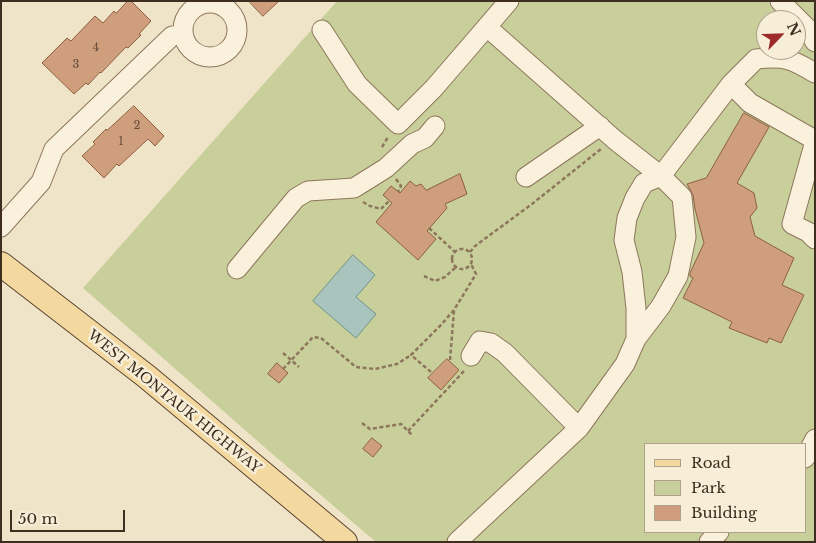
<!DOCTYPE html>
<html>
<head>
<meta charset="utf-8">
<style>
  body { margin:0 }
  #map { position:relative; width:816px; height:543px; overflow:hidden; background:#f0e4c8; font-family:"Libre Baskerville",serif }
  canvas { display:block }
  .frame { position:absolute; inset:0; border:2px solid #3d2e20; pointer-events:none }
  .legend { position:absolute; left:644px; top:443px; width:162px; height:90px; box-sizing:border-box; background:#f7eed8; border:1px solid #ada18e; margin:0; padding:6px 9px; list-style:none; font-size:15px; color:#3d2e20 }
  .legend li { display:flex; align-items:center; gap:10px; height:25px }
  .legend b { width:25px; border:1px solid #ada18e }
  .north { position:absolute; left:756px; top:10px; width:50px; height:50px; box-sizing:border-box; background:#f7eed8; border:1px solid #ada18e; border-radius:50%; rotate:66deg; font-size:14px; font-weight:700; line-height:20px; text-align:center; color:#3d2e20 }
  .north::after { content:''; display:block; margin:auto; width:18px; height:22px; background:#9e2a2b; clip-path:polygon(50% 0,100% 100%,50% 72%,0 100%) }
  .scale { position:absolute; left:10px; top:510px; width:115px; height:22px; box-sizing:border-box; border:2px solid #3d2e20; border-top:0; padding-left:6px; font-size:15px; line-height:18px; white-space:nowrap; color:#3d2e20; -webkit-text-stroke:4px #f7eed8; paint-order:stroke }
</style>
</head>
<body>
<div id="map">
<canvas width="816" height="543"></canvas>
<div class="frame"></div>
<ul class="legend">
<li><b style="height:6px;background:#f3d9a0"></b>Road</li>
<li><b style="height:14px;background:#c9cf9b"></b>Park</li>
<li><b style="height:14px;background:#cf9f7d"></b>Building</li>
</ul>
<div class="north">N</div>
<div class="scale">50 m</div>
</div>
<script>
const ctx = document.querySelector('canvas').getContext('2d');
ctx.lineJoin = 'round';
function paint(path, color) { ctx.fillStyle = color; ctx.fill(path, 'evenodd'); }
function trace(path, color, width, dash) { ctx.strokeStyle = color; ctx.lineWidth = width; ctx.lineCap = dash ? 'butt' : 'round'; ctx.setLineDash(dash || []); ctx.stroke(path); }
function write(font, color, halo, rows, align = 'center') {
  ctx.font = font + ' "Libre Baskerville",serif'; ctx.lineWidth = 5; ctx.setLineDash([]); ctx.textBaseline = 'middle'; ctx.strokeStyle = halo; ctx.fillStyle = color; for (const [text, x, y, turn = 0] of rows) {
    ctx.save(); ctx.translate(x, y); ctx.rotate((+turn || 0) * Math.PI / 180); ctx.textAlign = isNaN(turn) ? turn : align; if (halo) ctx.strokeText(text, 0, 0); ctx.fillText(text, 0, 0); ctx.restore();
  }
}
paint(new Path2D(`
  M337 1H815V542H376L270 452 83 288ZM766 20H796V50H766ZM645 444H805V532H645Z`), '#c9cf9b');
const water = new Path2D(`
  M353 255 375 275 356 297 376 314 356 338 313 301Z`);
paint(water, '#a9c4bc');
trace(water, '#6f938a', 1);
const building = new Path2D(`
  M128 1H131L151 21 139 34 141 35 128 48 126 47 101 73 100 72 88 85 86 83 74 94 42 63 67 38 71 41 95 16 103 23 114 11 116 13Z
  M249 1H279L263 16Z
  M134 106 164 136 155 146 148 139 119 166 117 164 104 178 82 156 95 144 93 142 106 129 107 130Z
  M744 113 769 127 737 183 754 193 757 208 750 217 755 236 794 258 782 285 804 295 781 343 769 338 767 343 729 328 732 322 683 298 693 278 690 276V273L704 243 695 209 693 195 687 184 706 178Z
  M460 174 467 194 445 204 447 208 427 231 436 239 418 260 376 222 392 203 383 195 391 186 400 193 410 181 416 186 421 184 426 190Z
  M447 359 459 370 441 390 428 378Z
  M277 363 288 373 279 383 268 374Z
  M372 438 382 446 373 457 363 449Z`);
paint(building, '#cf9f7d');
trace(building, '#8d5f41', 1);
const minor = new Path2D(`
  M780 1 808 29 815 42
  M183 30a27 27 0 1 1 54 0a27 27 0 1 1-54 0Z
  M487 27 615 140 661 176 682 197 686 237 678 276 661 306 636 339V308L632 272 624 240 627 218 635 198 644 183 661 176 731 84 756 59C784 56 790 58 815 73
  M322 30 357 84 398 124 434 88 509 1
  M731 84 750 103 815 140
  M815 141 792 224 808 232 815 239
  M526 177 600 126
  M1 227 41 182 54 149 172 36 183 34
  M237 269 296 198 308 191 354 188 386 168 412 144 425 138 435 126
  M471 356 480 341 491 343 505 353 579 428
  M805 458 815 439
  M457 542 579 428 625 364 636 339
  M709 542 719 532`);
const major = new Path2D(`
  M1 264 146 376 345 542`);
trace(minor, '#8d765c', 21);
trace(major, '#5b4430', 26);
trace(new Path2D(`
  M382 147 388 137
  M396 179 401 186 398 192
  M363 202 370 206 381 209 389 201
  M429 228 455 252
  M452 259a10 10 0 1 1 20 0a10 10 0 1 1-20 0Z
  M470 252 475 246 532 204 601 149
  M424 276 435 281 445 277 456 267
  M283 353 299 367
  M450 360 454 311
  M283 369 313 337 321 338 356 367 375 369 397 364 411 355
  M431 372 411 355 440 326 454 310 476 274 471 264
  M362 423 370 429 401 424 413 436
  M408 431 464 371`), '#8d765c', 2.5, [4, 2.5]);
trace(minor, '#faf1dc', 19);
trace(major, '#f3d9a0', 24);
write('11px', '#624a37', null, [
  ["4",96,48],
  ["3",76,65],
  ["2",137,126],
  ["1",121,142]
]);
write('14px', '#3d2e20', '#f7eed8', [
  ["WEST MONTAUK HIGHWAY",174,402,39]
]);
</script>
</body>
</html>
